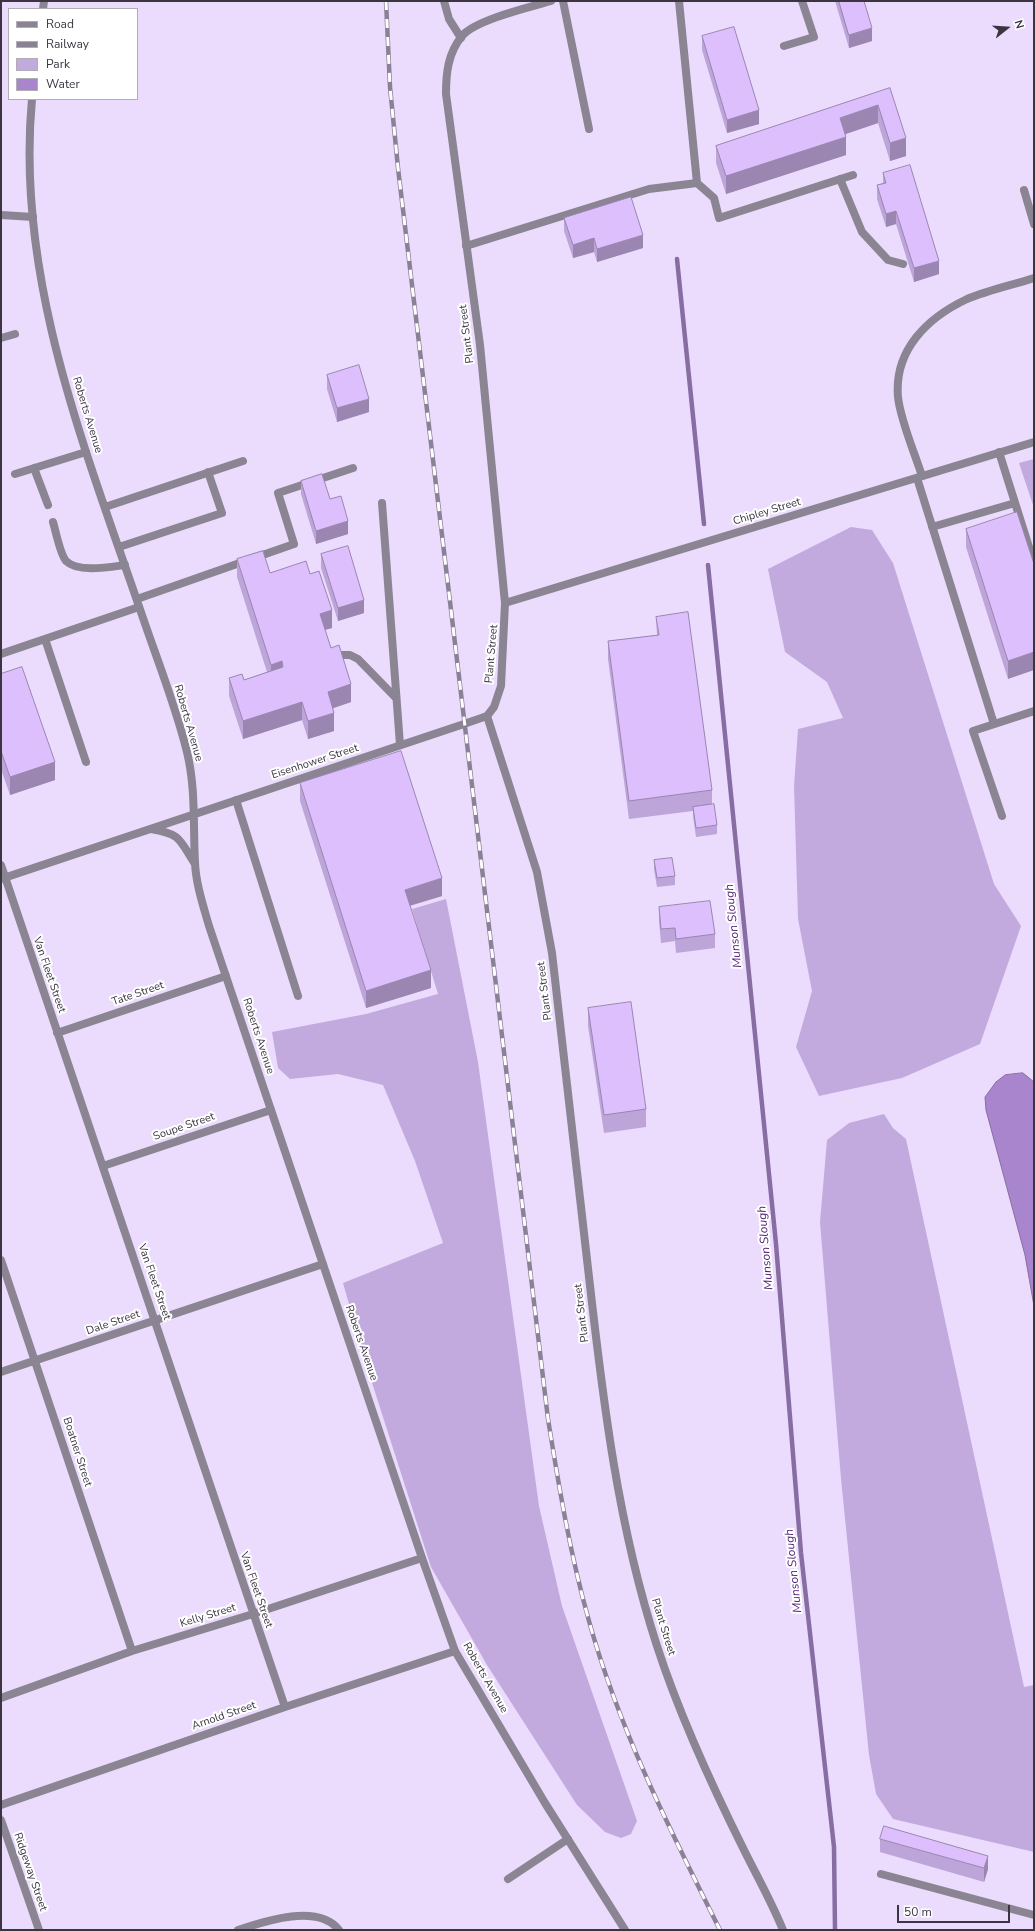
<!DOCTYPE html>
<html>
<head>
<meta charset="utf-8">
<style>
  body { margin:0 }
  #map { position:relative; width:1035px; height:1931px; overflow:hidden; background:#ebdcfd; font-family:"Nunito Sans",sans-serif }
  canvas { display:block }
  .frame { position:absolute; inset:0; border:2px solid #3b3542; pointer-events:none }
  .legend { position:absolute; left:8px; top:8px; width:130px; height:92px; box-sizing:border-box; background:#fff; border:1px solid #b1aeb3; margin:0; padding:5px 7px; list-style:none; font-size:12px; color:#3b3542 }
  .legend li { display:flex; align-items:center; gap:8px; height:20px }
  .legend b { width:20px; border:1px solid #b1aeb3 }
  .north { position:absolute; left:987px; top:8px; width:40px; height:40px; -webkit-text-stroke:3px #fff; paint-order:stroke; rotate:73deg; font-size:11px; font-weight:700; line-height:16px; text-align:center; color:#3b3542 }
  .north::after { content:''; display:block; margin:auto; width:14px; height:18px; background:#3b3542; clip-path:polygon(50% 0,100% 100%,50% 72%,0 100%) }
  .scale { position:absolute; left:897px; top:1905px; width:113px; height:18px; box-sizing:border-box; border:2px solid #3b3542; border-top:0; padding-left:5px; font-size:12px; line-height:14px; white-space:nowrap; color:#3b3542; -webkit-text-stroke:3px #fff; paint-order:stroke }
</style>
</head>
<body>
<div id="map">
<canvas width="1035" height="1931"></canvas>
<div class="frame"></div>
<ul class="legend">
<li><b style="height:5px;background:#8b8492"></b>Road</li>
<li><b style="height:5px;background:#8b8197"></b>Railway</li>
<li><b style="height:11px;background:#c3aade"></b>Park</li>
<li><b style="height:11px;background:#a985cd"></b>Water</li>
</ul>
<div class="north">N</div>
<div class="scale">50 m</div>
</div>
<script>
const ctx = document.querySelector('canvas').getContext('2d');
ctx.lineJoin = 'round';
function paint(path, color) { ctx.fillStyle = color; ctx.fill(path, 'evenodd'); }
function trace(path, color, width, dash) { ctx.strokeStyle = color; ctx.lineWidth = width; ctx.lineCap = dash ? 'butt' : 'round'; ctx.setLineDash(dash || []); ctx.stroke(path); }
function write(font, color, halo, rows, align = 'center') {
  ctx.font = font + ' "Nunito Sans",sans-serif'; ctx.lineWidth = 4; ctx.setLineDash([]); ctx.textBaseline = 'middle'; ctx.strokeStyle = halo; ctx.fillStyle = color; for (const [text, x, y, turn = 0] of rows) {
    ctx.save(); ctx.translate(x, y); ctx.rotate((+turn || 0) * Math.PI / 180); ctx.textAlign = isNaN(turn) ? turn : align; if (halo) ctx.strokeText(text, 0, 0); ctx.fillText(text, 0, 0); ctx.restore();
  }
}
paint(new Path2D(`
  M1034 459V508L1019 463Z
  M851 527 872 530 893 563 994 884 1021 926 980 1044 902 1078 819 1096 796 1047 812 991 798 919 794 786 798 729 843 718 827 682 785 652 768 569Z
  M446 899 478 1062 539 1506 562 1606 637 1821 631 1834 621 1838 605 1832 577 1805 487 1665 431 1567 366 1364 343 1283 443 1243 415 1161 383 1085 338 1074 290 1079 278 1068 272 1032 366 1014 438 994 412 909Z
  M884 1114 893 1128 906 1139 1024 1687 1034 1685V1852L893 1819 876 1794 869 1755 841 1479 820 1222 827 1140 849 1123Z`), '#c3aade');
const water = new Path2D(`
  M1023 1073 1034 1082V1306L1025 1255 986 1110 985 1097 996 1082 1005 1075Z`);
paint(water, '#a985cd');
trace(water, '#886da3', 1);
trace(new Path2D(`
  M677 259 704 524
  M708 565 776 1244 801 1553 834 1847 835 1930`), '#886da3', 4.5);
trace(new Path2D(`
  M444 1 449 19 461 38
  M563 1 589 129
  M679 1 697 183 714 198 719 218 853 175
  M784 46 814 37 802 1
  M840 179 862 232 888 260 903 264
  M1024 190 1034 224
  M466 246 649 189 697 183
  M999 452 1034 563
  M34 468 48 505
  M15 474 86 452
  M922 476C915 454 900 419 898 397 894 350 927 318 967 299 988 290 1012 285 1034 278
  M917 478 994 724
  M382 503 400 745
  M105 507 243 461
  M53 522C56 532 60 554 66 561 78 573 110 567 125 565
  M932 527 1015 503
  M119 547 222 513 208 472
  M137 599 294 544 278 493 353 468
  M45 639 86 762
  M1 654 139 607
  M338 655H350L358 659 396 698
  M236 800 298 996
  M1002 816 973 731 1034 711
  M881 1874 1034 1915
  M508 1879 568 1839`), '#8b8492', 8);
trace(new Path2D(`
  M1 215 33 217
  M1 338 15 334
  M487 716 537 872 552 953C564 1061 576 1169 589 1277 603 1401 618 1526 657 1646 680 1717 712 1786 745 1852 758 1878 772 1903 783 1930
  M1 865 285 1707
  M57 1033 226 976
  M103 1166 271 1110
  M1 1260 132 1651
  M1 1372 323 1264
  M1 1698 132 1651 253 1614 422 1558
  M1 1805 285 1707 455 1651
  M1 1820 39 1930
  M238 1930C265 1921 318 1903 339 1930`), '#8b8492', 8);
trace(new Path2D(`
  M43 9 44 1
  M32 99C15 279 86 451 143 618 158 662 176 707 187 752 196 789 193 826 195 863 196 884 203 905 209 926L422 1558 455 1651 545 1803 625 1930
  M505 603 1034 442
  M151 829C181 834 179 839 195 864
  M1 879 464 724 487 716 494 707 501 686 505 603 480 345 446 94C446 73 448 53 462 36 475 20 530 7 551 1`), '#8b8492', 8);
const rail = new Path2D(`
  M386 1 390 87 398 168 548 1419C559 1487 570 1554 589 1621 619 1729 670 1830 720 1930`);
trace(rail, '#8b8197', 4.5);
trace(rail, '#fff', 3, [9]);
paint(new Path2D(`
  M835 1H864L872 41 849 48Z
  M702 36 759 124 727 133 702 50Z
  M890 88 906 156 890 161 878 123 845 134 846 155 726 194 716 163V146Z
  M883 173 939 274 914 282 896 224 886 227 877 199V185L883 183Z
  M564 218 643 248 597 262 594 252 573 258 564 231Z
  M327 375 369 412 337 422 327 389Z
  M301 481 330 499 348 534 316 544 301 494Z
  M966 529 1034 564 1008 679 966 547Z
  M321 554 364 613 338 621 321 568Z
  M237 559 270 573 310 574 332 628 325 630 331 648 351 702 333 708 334 731 308 739 302 720 243 739 229 696V678L244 680 267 672 237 577Z
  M656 617 712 790V805L717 825V834L696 837 693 816V811L629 819 608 659V641L657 635Z
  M1 674 55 780 10 795 1 769Z
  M300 783 442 896 410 906 431 988 366 1008 300 801Z
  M654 860 675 876V885L657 887 654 869Z
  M659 907 715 934V948L676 953 675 941 661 943 659 921Z
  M588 1008 646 1109V1127L604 1133 588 1026Z
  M880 1839 988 1869 984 1882 880 1852Z`), '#bda4d9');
paint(new Path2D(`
  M872 28V41L849 48V35Z
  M878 105V123L840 136V118Z
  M759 110V124L727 133V120Z
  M846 137V155L726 194V176Z
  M906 138V156L890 161V143Z
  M896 211V224L886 227V214Z
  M643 235V248L597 262V249Z
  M594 238V252L573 258V245Z
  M939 261V274L914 282V268Z
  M369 399V412L337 422V408Z
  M348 521V534L316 544V531Z
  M364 600V613L338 621V608Z
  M332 610V628L320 631V614Z
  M1034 652V670L1008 679V661Z
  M282 661V679L271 683V665Z
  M351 684V702L328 710V692Z
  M302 702V720L243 739V721Z
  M334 713V731L308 739V721Z
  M55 762V780L10 795V777Z
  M442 878V896L405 907V890Z
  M431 970V988L366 1008V991Z
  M988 1856V1869L984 1882V1868Z`), '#9a86b0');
const building = new Path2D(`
  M839 1H864L872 28 849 35Z
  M734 27 759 110 727 120 702 36Z
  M890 88 906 138 890 143 878 105 840 118 846 137 726 176 716 146Z
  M910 165 939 261 914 268 896 211 886 214 877 185 886 183 883 173Z
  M631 197 643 235 597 249 594 238 573 245 564 218Z
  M359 365 369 399 337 408 327 375Z
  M322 474 330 499 341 496 348 521 316 531 301 481Z
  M1017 512 1034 564V652L1008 661 966 529Z
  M348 546 364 600 338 608 321 554Z
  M263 551 270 573 306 561 310 574 319 571 332 610 320 614 331 648 339 645 351 684 328 692 334 713 308 721 302 702 243 721 229 678 242 674 244 680 283 667 282 661 271 665 237 559Z
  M688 612 712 790 629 801 608 641 659 635 656 617Z
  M22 667 55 762 10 777 1 751V674Z
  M401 751 442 878 405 890 431 970 366 991 300 783Z
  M714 804 717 825 696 828 693 807Z
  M672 858 675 876 657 878 654 860Z
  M710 901 715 934 676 939 675 928 661 929 659 907Z
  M631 1002 646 1109 604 1115 588 1008Z
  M884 1826 988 1856 984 1868 880 1839Z`);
paint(building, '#dcbffc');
trace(building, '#9a86b0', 1);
write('11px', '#3b3542', '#fff', [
  ["Plant Street",467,334,-97],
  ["Roberts Avenue",87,415,73],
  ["Chipley Street",767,512,-17],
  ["Plant Street",492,654,-85],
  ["Roberts Avenue",188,723,74],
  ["Eisenhower Street",315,762,-18],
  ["Van Fleet Street",49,975,71],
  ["Plant Street",545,991,-97],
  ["Tate Street",138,994,-19],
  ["Roberts Avenue",258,1036,72],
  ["Soupe Street",184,1127,-19],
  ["Van Fleet Street",154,1282,71],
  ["Plant Street",582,1313,-97],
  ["Dale Street",113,1323,-19],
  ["Roberts Avenue",361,1343,71],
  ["Boatner Street",77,1452,72],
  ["Van Fleet Street",256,1590,71],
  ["Kelly Street",208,1616,-17],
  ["Plant Street",663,1627,73],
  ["Roberts Avenue",485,1678,60],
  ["Arnold Street",224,1716,-19],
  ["Ridgeway Street",30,1872,71]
]);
write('italic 12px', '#512177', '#fff', [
  ["Munson Slough",734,926,-96],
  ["Munson Slough",766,1248,-95],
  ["Munson Slough",794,1571,-96]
]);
</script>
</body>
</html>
